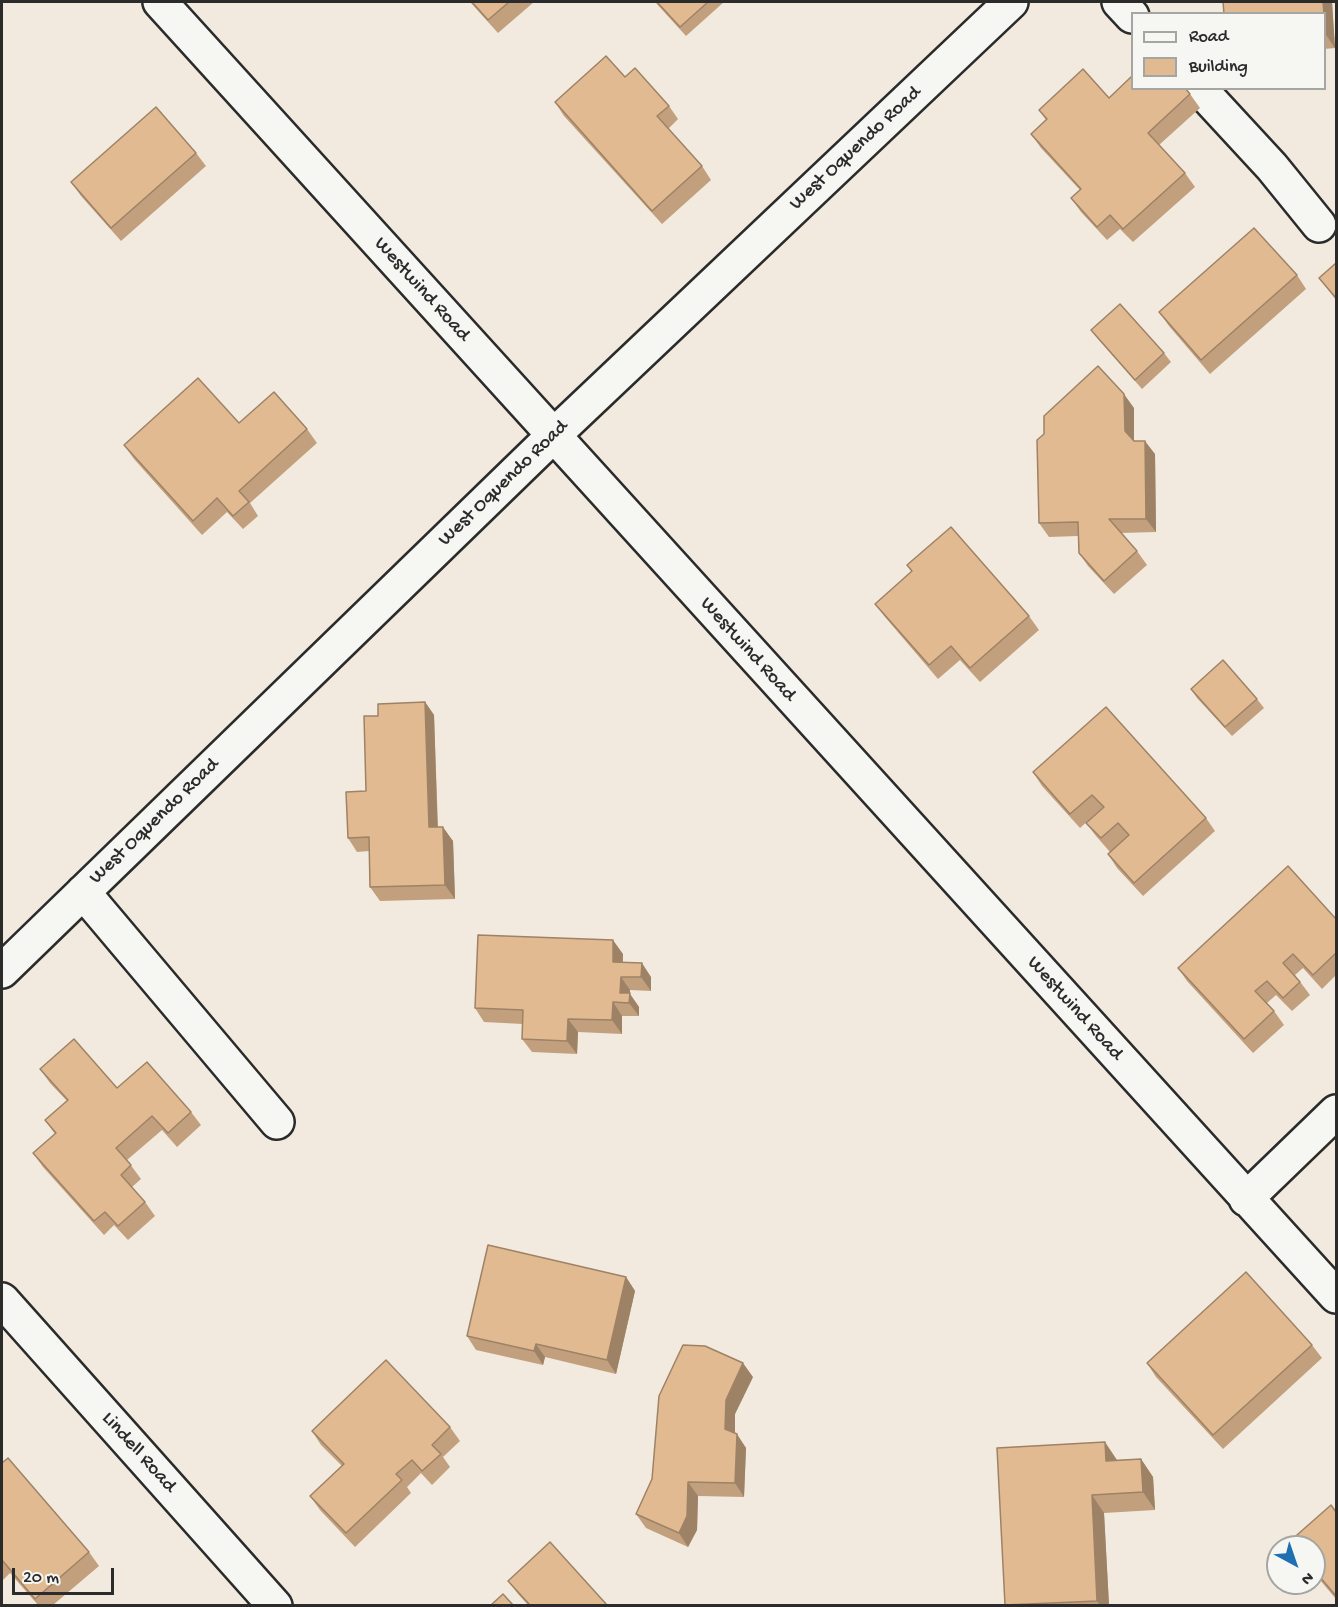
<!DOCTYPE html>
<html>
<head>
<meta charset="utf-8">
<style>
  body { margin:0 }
  #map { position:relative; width:1338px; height:1607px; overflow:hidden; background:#f2eadf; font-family:"Gochi Hand",sans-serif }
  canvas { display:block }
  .frame { position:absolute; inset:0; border:3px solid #2b2b2b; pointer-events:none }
  .legend { position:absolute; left:1131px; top:12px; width:195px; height:78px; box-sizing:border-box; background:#f6f6f2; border:2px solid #a5a5a2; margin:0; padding:8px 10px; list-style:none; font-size:18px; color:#2b2b2b }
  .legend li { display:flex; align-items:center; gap:12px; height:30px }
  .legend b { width:30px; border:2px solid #a5a5a2 }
  .north { position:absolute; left:1266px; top:1535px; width:60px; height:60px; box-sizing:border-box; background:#f6f6f2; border:2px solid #a5a5a2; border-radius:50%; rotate:140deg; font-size:16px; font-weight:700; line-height:24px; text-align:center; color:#2b2b2b }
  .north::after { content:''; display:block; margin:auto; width:21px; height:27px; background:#1f6fb2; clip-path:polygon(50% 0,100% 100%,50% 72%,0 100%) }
  .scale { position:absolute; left:12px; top:1568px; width:102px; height:27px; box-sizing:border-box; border:3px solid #2b2b2b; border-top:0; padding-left:8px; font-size:18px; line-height:21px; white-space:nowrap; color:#2b2b2b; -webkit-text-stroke:4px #f6f6f2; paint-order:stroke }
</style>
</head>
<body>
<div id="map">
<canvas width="1338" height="1607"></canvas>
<div class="frame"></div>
<ul class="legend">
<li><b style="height:8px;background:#f6f6f2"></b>Road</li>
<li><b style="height:16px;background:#e2ba92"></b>Building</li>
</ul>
<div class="north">N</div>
<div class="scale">20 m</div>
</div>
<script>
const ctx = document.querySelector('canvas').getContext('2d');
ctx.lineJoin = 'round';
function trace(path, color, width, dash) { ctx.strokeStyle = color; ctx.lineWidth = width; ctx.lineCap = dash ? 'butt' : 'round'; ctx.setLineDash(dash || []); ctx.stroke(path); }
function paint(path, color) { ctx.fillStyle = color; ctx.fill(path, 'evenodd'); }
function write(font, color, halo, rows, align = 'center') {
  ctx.font = font + ' "Gochi Hand",sans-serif'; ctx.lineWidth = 4.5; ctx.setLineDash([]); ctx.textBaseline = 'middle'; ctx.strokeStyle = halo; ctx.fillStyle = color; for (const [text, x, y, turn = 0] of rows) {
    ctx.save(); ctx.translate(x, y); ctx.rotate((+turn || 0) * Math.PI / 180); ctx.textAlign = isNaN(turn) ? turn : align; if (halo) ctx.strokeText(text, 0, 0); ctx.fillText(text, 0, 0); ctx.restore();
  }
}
const minor = new Path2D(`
  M160 2 1336 1296
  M1119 2 1132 16
  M1199 88 1272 167 1319 225
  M83 892 277 1122
  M2 971 553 436 1011 2
  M1246 1199 1336 1112
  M2 1300 275 1606`);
trace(minor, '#2b2b2b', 38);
trace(minor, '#f6f6f2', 33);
paint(new Path2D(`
  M470 2H534L498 33Z
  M655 2H724L686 36Z
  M1223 2H1332L1335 48 1324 49V14Z
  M625 77 669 106 678 119 668 129 702 166 711 180 662 224 564 116 555 102Z
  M1190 94 1200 108 1159 145 1185 173 1195 187 1133 242 1120 229 1107 240 1081 212 1071 198 1080 190 1041 148 1031 134 1046 120 1039 110 1109 98Z
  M196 153 206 166 121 241 81 196 71 182Z
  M1336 263V300L1319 278Z
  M1297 275 1306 289 1210 374 1169 326 1159 312Z
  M1091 330 1164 353 1171 362 1142 389 1098 339Z
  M1134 408V441L1155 454 1156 532 1121 533 1137 551 1147 565 1114 594 1088 566 1079 553 1078 536 1049 537 1039 523Z
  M239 423 307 429 317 443 250 503 258 516 243 529 227 512 202 535 134 459 124 445Z
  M907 565 1029 616 1039 630 980 682 960 660 938 679 885 617 875 604 912 572Z
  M1191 689 1257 699 1264 708 1232 736 1197 698Z
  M425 702 434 715 438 827 453 841 455 899 380 901 370 887 369 851 357 852 348 838 366 791 378 716Z
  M1033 772 1206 818 1215 831 1143 896 1117 868 1108 854 1110 852 1096 836 1086 823 1102 808 1080 828 1042 786Z
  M1336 919V975L1322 989 1303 968 1295 975 1310 995 1292 1011 1276 995 1267 1003 1274 1011 1284 1025 1253 1053 1187 981 1178 968Z
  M623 954V962L651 977V991L630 990V994L639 1007V1016H622V1034L578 1032 577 1054 532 1052 522 1039 523 1024 484 1022 475 1008Z
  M40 1069 117 1088 191 1112 201 1125 177 1147 162 1130 127 1160 141 1179 132 1187 145 1202 155 1216 128 1240 114 1225 104 1235 43 1167 33 1153 55 1134 45 1120 67 1101 50 1083Z
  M626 1277 635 1291 616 1374 545 1357 543 1365 476 1350 467 1336Z
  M1312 1345 1322 1358 1223 1449 1156 1377 1147 1363Z
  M753 1377 735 1414V1433L746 1448 744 1497 698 1496 697 1530 688 1547 646 1528 636 1514 652 1479Z
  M450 1427 460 1441 443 1457 450 1467 432 1485 421 1473 407 1487 411 1493 355 1547 320 1510 310 1496 342 1466 321 1445 312 1431Z
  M1141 1459 1153 1477 1155 1510 1104 1513 1109 1605H1005L1117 1460Z
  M2 1463 89 1552 99 1566 53 1605H38L10 1573 2 1581Z
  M1336 1512V1599L1314 1573V1547H1293L1289 1542Z
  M508 1581 607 1605H528L518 1594Z`), '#c2a07e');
paint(new Path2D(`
  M1323 2H1332L1335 48 1326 35Z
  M1124 394 1134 408V445L1125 431Z
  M1145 441 1155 454 1156 532 1146 519Z
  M425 702 434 715 438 841 429 827Z
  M443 827 453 841 455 899 445 885Z
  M613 940 623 954 622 976 613 962Z
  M642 963 651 977V991L641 977Z
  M621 977 630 990V994L639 1007V1016L629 1003 620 993Z
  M613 1002 622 1016V1034L612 1020Z
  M568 1019 578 1032 577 1054 567 1041Z
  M626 1277 635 1291 616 1374 607 1360Z
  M536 1344 545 1357 543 1365 534 1351Z
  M743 1363 753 1377 735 1414V1442L725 1429 726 1400Z
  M737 1434 746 1448 744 1497 735 1483Z
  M1105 1442 1117 1460 1119 1479 1106 1461Z
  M1141 1459 1153 1477 1155 1510 1143 1492Z
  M688 1482 698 1496 697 1530 688 1547 679 1533Z
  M1092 1495 1104 1513 1109 1605H1100L1097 1601Z`), '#9e8266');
const building = new Path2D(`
  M472 2H509L488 20Z
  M657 2H708L680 27Z
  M1223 2H1323L1324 14H1224Z
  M606 56 625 77 635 68 669 106 657 116 702 166 652 211 555 102Z
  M1083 69 1109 98 1132 76V88H1185L1190 94 1148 133 1185 173 1123 229 1110 215 1097 227 1071 198 1081 189 1031 134 1047 119 1039 110Z
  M156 107 196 153 111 228 71 182Z
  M1254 228 1297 275 1201 360 1159 312Z
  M1336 263V298L1319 278Z
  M1120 304 1164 353 1135 380 1091 330Z
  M1098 366 1124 394 1125 431 1134 441H1145L1146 519H1109L1137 551 1104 581 1079 553 1078 522 1039 523 1037 440 1044 434V416Z
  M198 378 239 423 274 392 307 429 239 491 249 502 233 516 217 498 193 521 124 445Z
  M951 527 1029 616 970 668 951 646 929 665 875 604 912 571 907 565Z
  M1223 660 1257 699 1225 727 1191 689Z
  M425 702 429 827H443L445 885 370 887 369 837 348 838 346 792 366 791 364 716H378V704Z
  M1106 707 1206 818 1134 883 1108 854 1129 835 1118 823 1101 838 1086 823 1104 807 1092 795 1070 814 1033 772Z
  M1288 866 1336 919V953L1313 975 1293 954 1283 963 1300 982 1283 998 1267 981 1255 991 1274 1011 1244 1039 1178 968Z
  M478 935 613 940V962L642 963 641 977H621L620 993H630L629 1003 613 1002 612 1020 568 1019 567 1041 522 1039 523 1010 475 1008Z
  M74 1039 117 1088 147 1062 191 1112 168 1133 152 1116 116 1148 131 1165 121 1175 145 1202 118 1226 105 1212 94 1221 33 1153 56 1133 45 1120 68 1100 40 1069Z
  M488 1245 626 1277 607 1360 536 1344 534 1351 467 1336Z
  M1246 1272 1312 1345 1213 1435 1147 1363Z
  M683 1345 705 1346 743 1363 726 1400 725 1429 737 1434 735 1483 688 1482 687 1516 679 1533 636 1514 652 1479 659 1396Z
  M386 1360 450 1427 432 1445 441 1454 422 1471 412 1460 396 1474 402 1480 346 1533 310 1496 344 1464 312 1431Z
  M1105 1442 1106 1461 1141 1459 1143 1492 1092 1495 1097 1601 1005 1605 997 1448Z
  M8 1458 89 1552 35 1599 2 1560V1463Z
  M1331 1505 1336 1512V1596L1314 1570V1547H1294L1289 1542Z
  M550 1542 607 1605H528L529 1604 508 1581Z
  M503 1594 513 1605H491Z`);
paint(building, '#e2ba92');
trace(building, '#9e8266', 1.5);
write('20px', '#2b2b2b', '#f6f6f2', [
  ["West Oquendo Road",856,149,-43],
  ["Westwind Road",421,290,48],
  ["West Oquendo Road",504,484,-44],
  ["Westwind Road",747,650,48],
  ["West Oquendo Road",155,822,-44],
  ["Westwind Road",1074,1009,48],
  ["Lindell Road",138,1453,48]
]);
</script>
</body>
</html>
